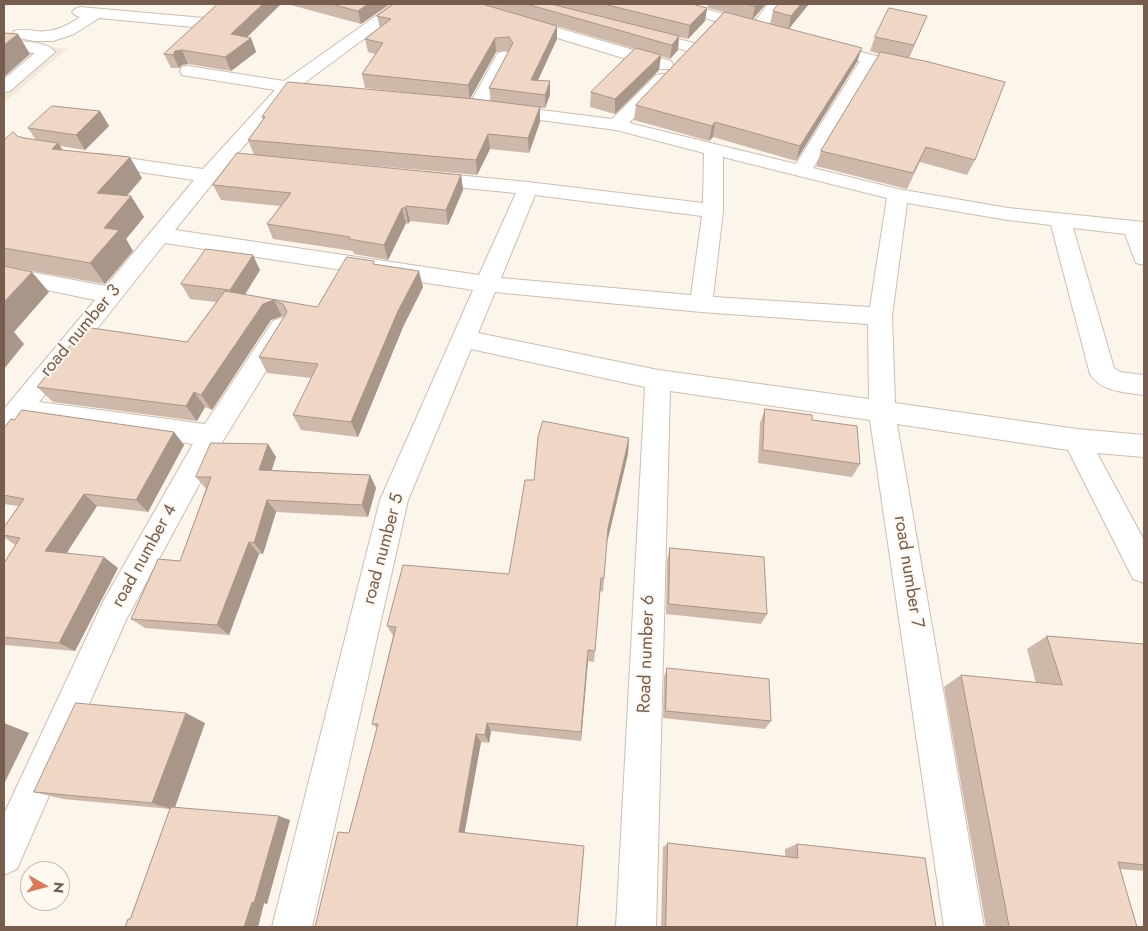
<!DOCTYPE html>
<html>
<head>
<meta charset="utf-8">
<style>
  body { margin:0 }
  #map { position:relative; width:1148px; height:931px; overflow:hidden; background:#fcf5eb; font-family:Jost,sans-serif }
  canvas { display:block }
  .frame { position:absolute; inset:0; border:5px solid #765d4e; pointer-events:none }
  .north { position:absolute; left:20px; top:861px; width:50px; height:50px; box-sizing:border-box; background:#fef9f1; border:1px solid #c8bbb0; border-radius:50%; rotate:97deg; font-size:14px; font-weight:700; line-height:20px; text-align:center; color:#765d4e }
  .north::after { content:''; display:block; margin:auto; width:18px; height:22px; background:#df7757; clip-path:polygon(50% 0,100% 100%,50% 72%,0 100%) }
</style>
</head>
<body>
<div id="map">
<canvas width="1148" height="931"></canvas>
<div class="frame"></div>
<div class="north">N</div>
</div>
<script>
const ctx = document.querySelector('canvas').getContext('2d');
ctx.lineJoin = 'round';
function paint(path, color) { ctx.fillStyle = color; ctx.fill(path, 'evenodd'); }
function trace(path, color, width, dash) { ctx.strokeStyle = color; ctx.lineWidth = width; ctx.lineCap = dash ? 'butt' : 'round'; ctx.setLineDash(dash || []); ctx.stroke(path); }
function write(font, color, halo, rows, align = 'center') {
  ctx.font = font + ' Jost,sans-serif'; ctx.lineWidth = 4; ctx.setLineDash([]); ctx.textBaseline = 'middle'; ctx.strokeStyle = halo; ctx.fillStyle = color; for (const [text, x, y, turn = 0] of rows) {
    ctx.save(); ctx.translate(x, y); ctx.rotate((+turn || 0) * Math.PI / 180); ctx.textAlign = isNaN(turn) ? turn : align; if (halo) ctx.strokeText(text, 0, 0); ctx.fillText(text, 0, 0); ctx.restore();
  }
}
paint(new Path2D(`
  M4 40 67 49 4 103Z`), '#f3e8d9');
const minor = new Path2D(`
  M393 4H411L303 84 311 85 314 89 311 93 305 94 291 93 229 163 175 230 479 275 516 193 425 184 418 182 415 178 418 174 425 172 528 182 703 203 704 153 616 130 502 115 496 114 493 110 496 106 502 105 612 119 656 75 662 74 668 75 671 79 629 123 796 164 860 61 818 49 816 46 818 43 824 41 872 55 920 64 922 68 920 72 914 73 875 65 813 168 898 189 1008 208 1144 222V265L1136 263 1125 234 1073 228 1114 368 1120 372 1144 375V395C1125 392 1101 392 1090 374L1051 225 1008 220 907 203 892 316 895 403 1077 429 1144 435V457L1097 453 1144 540V583L1133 579 1068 450 897 424 984 927H944L870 420 670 391 656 927H616L645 387 471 349 408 500 312 927H272L380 500 473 290 165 243 39 402 205 424 273 321 281 318 289 321 293 327 221 444 126 620 17 869 4 875V814L104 600 193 444 25 420 13 434 4 437V409L95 300 4 281V267L106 286 194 180 99 166 92 164 89 160 92 156 99 154 203 169 275 90 188 76 182 75 180 71 182 67 188 66 284 81ZM723 157 887 198 870 307 713 297 723 211ZM535 195 702 216 691 295 501 278ZM495 292 701 312 868 324 869 399 658 370 478 333Z
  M453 4H476L671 61 673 65 671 69H659L456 7Z
  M693 4H709L705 9 754 22 768 4H784L764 30 756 32 689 14 686 11Z
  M80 7 204 18 210 20 212 23 210 26 204 28 99 18 74 34 53 41H34L14 37 12 34 14 31C21 29 28 30 35 31 53 33 65 27 80 17L75 15 72 12 75 9Z
  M643 30 698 44 700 47 698 50 692 52 637 38 635 35 637 32Z
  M4 40C18 42 47 40 55 52L10 91 4 92V79L35 53 4 50Z
  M504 51 510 53 512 56 486 107 483 111 477 112 471 111 468 107 496 56 498 53Z`);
trace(minor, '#cebeb0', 2);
paint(minor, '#fff');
paint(new Path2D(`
  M218 4H281L246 37 251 38 256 52 231 71 188 64 182 65 179 68H171L164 54Z
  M287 4H390L361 24Z
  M394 4H692L707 8 705 21 688 39 679 37 678 50 670 59 661 56 659 70 615 114 590 107 591 92 635 49 530 18 557 26V39L538 80 550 95 545 108H540V122L529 153 490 149 477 175 254 155 248 140 263 120 262 117 438 96 365 88 362 74 375 54 368 52 365 39 380 28 377 16ZM509 51 489 88 491 101 470 98 496 52Z
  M709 4H766L753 19 770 24 773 11 779 4H809L789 28 857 62 796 161 713 137 709 141 634 120 636 105 724 12 708 8Z
  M921 30 909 58 975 160 967 175 920 162 907 189 816 166 821 151 880 54 870 51 875 37Z
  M100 111 109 126 85 150 60 146 62 150 142 178 127 196H131L144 217 126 239 133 251 105 284 4 266V139H5L17 136 36 140 28 128Z
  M461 175 463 190 448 225 410 221 408 224 406 223 388 260 354 254 353 251 273 239 267 224 280 206 221 200 213 185Z
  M375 265 423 287 403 327 358 437 301 430 293 415 311 378 267 373 259 357 284 317 282 316 271 320 212 410 205 407 197 421 53 402 37 387 187 342 216 302 190 299 181 284 260 270 245 295 317 307Z
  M765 409 812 420 860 464 852 477 758 463 760 423Z
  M4 428 174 432 184 445 148 512 97 506 66 553 118 568 75 651 4 645V563L15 545 4 537V527L18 506 4 504Z
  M629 438 628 454 607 542 603 592 600 591 594 662 588 661 581 741 491 731 489 743 481 742 464 832 577 927 349 833 377 728 372 724 393 636 387 626 509 574 534 480Z
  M268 444 276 457 272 470 370 475 376 488 368 517 276 512 263 554H259L229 635 145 628 131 619 180 561 206 489 196 477Z
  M670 548 767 614 761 624 666 614 667 560Z
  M1047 636 1144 644V871L1120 869 1137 927H984H986L944 687 961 675 1036 683 1027 649Z
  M667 668 771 721 765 729 663 718 664 677Z
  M205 723 175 807 290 820 267 904 264 903 258 927H125L130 919 170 809 63 799 34 792Z
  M668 843 785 856V849L797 844 936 927H661L663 847Z`), '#ceb8a9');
paint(new Path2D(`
  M263 4H281L236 48 231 34Z
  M368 4H390L361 24 358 11Z
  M757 4H766L752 20 755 6Z
  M801 4H809L788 30 791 16Z
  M707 8 705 21 688 39 690 25Z
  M927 16 921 30 908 60 914 45Z
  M557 26V39L532 93 531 80Z
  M18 34 30 54 4 77V45Z
  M679 36 678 50 670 59 672 45Z
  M251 38 256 52 231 71 225 57Z
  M495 38 496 52 470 99 468 85Z
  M862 48 857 62 796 161 800 146Z
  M182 50 188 64 182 65 179 68 173 55 175 51Z
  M661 55 659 70 615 114V99Z
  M550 81V95L545 108V95Z
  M540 107V122L529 153 528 138Z
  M100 111 109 126 85 150 76 135Z
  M715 122 713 137 709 141 712 126Z
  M488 134 490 149 477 175 476 160Z
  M58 143 72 164 52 149Z
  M130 157 142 178 111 214 97 193Z
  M461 175 463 190 448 225 446 210Z
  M131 196 144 217 126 239 133 251 105 284 90 263 104 228Z
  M406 206 410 221 408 224 405 208Z
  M402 208 406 223 388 260 384 245Z
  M253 255 260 270 238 305 230 290Z
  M419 271 423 287 403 327 358 437 351 422 398 311Z
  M32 272 49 292 14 332 24 344 4 369V302Z
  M274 300 282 316 271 320 212 410 201 395 263 304Z
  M194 392 205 407 197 421 186 406Z
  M174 432 184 445 148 512 136 500Z
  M629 438 628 454 607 543 608 528Z
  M268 444 276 457 267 483 259 470Z
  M370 475 376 488 368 517 362 505Z
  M84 494 97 506 61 562 45 551Z
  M267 500 276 512 263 554 254 543Z
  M249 542 259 554 229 635 217 625Z
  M104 557 118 568 75 651 59 643Z
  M588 650V661L581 741V732Z
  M186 713 205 723 174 810 152 803Z
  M4 723 29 733 4 784Z
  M487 723 491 731 489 743 485 735Z
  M476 734 481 742 464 836 459 832Z
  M279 816 290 820 267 904 264 903 258 927H244L252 902Z`), '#a89689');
const building = new Path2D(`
  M218 4H263L231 34 251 38 225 57 182 50 175 51 173 55 164 54Z
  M332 4H368L358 11Z
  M394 4H482L557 26 531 80 550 81 545 95 489 88 513 43 509 37 495 38 468 85 362 74 383 43 365 39 391 19 377 16Z
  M527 4H551L679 36 672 45Z
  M604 4H692L707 8 690 25Z
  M745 4H757L755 6Z
  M779 4H801L791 16 773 11Z
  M889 8 927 16 914 45 875 37Z
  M725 12 862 48 800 146 715 122 712 126 636 105Z
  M4 33 18 34 4 45Z
  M636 48 661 55 615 99 591 92Z
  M881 52 929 62 1005 82 975 160 926 147 913 173 821 151Z
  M288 82 475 99 540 107 528 138 488 134 476 160 248 140 265 117H262Z
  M52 106 100 111 76 135 28 128Z
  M13 132 17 136 24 138 58 143 52 149 130 157 97 193 131 196 104 228 119 230 90 263 4 248V139H5Z
  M237 153 461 175 446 210 406 206 405 208H402L384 245 349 239 350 237 267 224 291 193 213 185Z
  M206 249 253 255 230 290 181 284Z
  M347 257 374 261 373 264 419 271 398 311 351 422 293 415 318 364 259 357 287 312 283 304 274 300 263 304 201 395 194 392 186 406 37 387 85 327 187 342 225 291 317 307Z
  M4 266 32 272 4 302Z
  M765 409 812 415V420L857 426 860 464 763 450Z
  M22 410 174 432 136 500 84 494 45 551 104 557 59 643 4 637V563L20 538 4 535V527L24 499 4 495V428L11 419 14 420Z
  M543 421 629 438 608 528 604 578H601L595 651 588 650 581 732 487 723 485 735 476 734 459 832 584 846 577 927H315L338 832 349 833 378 724H372L396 627 387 626 403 565 509 574 525 480H534L538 437Z
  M211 443 268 444 259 470 370 475 362 505 267 500 254 543 249 542 217 625 131 619 158 559 180 561 211 477H196Z
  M670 548 764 557 767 614 669 604Z
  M1047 636 1144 644V865L1118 862 1137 927H1006L1009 926 961 675 1062 685Z
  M667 668 769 679 771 721 666 711Z
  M76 703 186 713 152 803 34 792Z
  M171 807 279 816 254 903 252 902 244 927H125L128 919H130Z
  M668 843 798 858 797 844 925 858 936 927H666Z`);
paint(building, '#f0d6c4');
trace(building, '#a89689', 1);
write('18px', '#765d4e', '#fef9f1', [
  ["road number 3",81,331,-50],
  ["road number 5",384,549,-75],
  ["road number 4",145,556,-61],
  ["road number 7",908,572,81],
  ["Road number 6",647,654,-88]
]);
</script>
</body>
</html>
